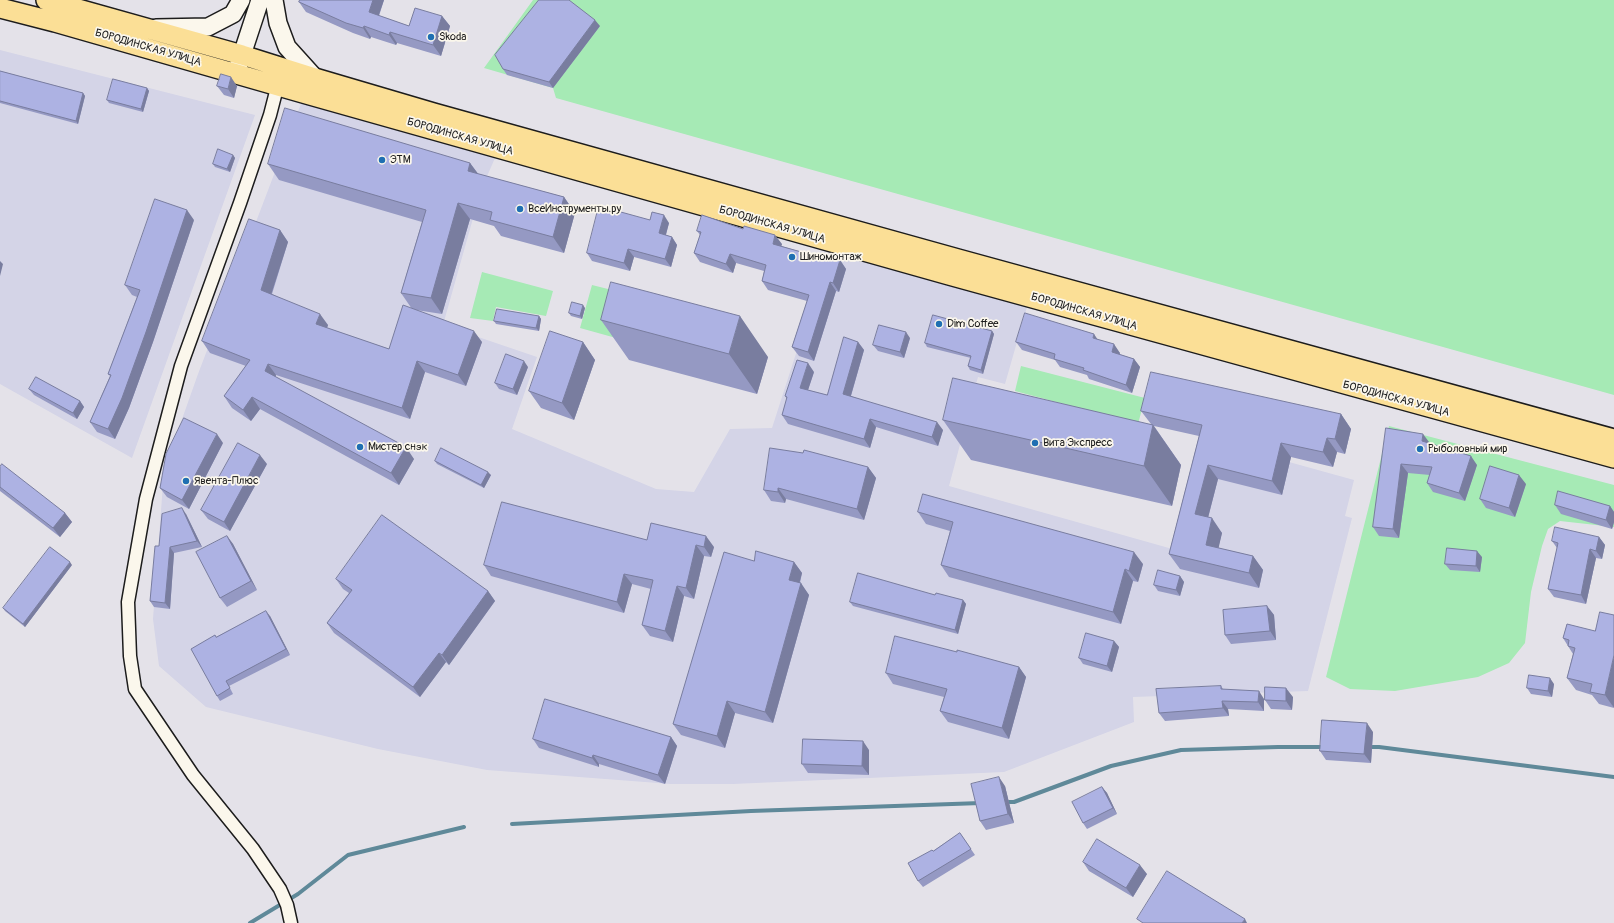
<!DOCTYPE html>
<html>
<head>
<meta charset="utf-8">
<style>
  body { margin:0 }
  canvas { display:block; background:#e4e2e9 }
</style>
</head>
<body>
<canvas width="1614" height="923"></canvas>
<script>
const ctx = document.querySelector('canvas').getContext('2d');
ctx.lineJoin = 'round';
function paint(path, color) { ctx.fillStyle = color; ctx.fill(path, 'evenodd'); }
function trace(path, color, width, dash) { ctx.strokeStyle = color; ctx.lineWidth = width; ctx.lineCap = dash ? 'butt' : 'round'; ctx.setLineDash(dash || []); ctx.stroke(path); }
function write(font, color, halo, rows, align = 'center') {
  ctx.font = font + ' Pangolin,sans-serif'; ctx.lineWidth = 3.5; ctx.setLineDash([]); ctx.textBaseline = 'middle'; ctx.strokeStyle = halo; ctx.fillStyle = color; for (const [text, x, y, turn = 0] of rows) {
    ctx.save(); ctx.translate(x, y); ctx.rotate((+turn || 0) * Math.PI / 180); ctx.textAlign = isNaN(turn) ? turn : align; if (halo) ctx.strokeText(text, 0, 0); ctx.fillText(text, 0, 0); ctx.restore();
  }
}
paint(new Path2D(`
  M0 50 255 115 132 458 0 384Z
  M302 101 495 158 481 190 443 325 537 357 512 429 656 489 694 492 730 429 772 428 829 251 1027 307 1005 384 978 377 949 486 1176 550 1206 439 1354 480 1345 516 1352 518 1308 691 1133 697 1134 722 1004 772 733 784H671L487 770 378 749 206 707 159 666 153 619 164 470 198 374Z`), '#d4d4e7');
paint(new Path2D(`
  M533 0H1614V395L556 98 553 88 484 68Z
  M482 272 553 291 546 316 496 307 493 321 470 318Z
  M592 285 628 294 616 338 580 328Z
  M1021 366 1145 398 1138 424 1015 391Z
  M1389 426 1614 485V527L1560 521 1548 529 1542 546 1531 592 1525 643 1509 663 1478 677 1395 691 1350 689 1326 677Z`), '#a6eab5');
trace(new Path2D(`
  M1367 747H1379L1614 777
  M1003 802H1014L1111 766 1181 750 1278 747H1324
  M512 824 751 811 981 803
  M250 923 298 894 348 855 464 827`), '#5f8999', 4);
const street = new Path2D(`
  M279 80 270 115 240 203 181 366 146 499 128 602 130 656 135 689 193 775 253 849 280 889 287 905 291 923`);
const secondary = new Path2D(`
  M274 0 278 23 287 47 315 78
  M156 28 208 27 233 14 241 0
  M236 73 260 0`);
const primary = new Path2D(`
  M46 0 242 55 315 78 434 113 958 259 1614 439
  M0 8 55 22 310 95 949 275 1614 458`);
trace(street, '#1c1c1c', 15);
trace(secondary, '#1c1c1c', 20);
trace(primary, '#1c1c1c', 22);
trace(street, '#fbf7ec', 12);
trace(secondary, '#fbf7ec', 17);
trace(primary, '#fbdf96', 19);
paint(new Path2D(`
  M300 0H384L379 16 409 26 442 16 450 26 441 56 397 43 396 45 371 37 370 39 353 33 306 12 299 2Z
  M600 26 553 88 507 75 503 69Z
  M0 71 83 93 85 96 78 124 0 103Z
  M217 86H237L234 98 224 95Z
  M147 88 149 91 143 112 109 103 107 100Z
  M233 155 235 158 230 172 215 167 213 164Z
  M470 163 478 174 564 197 575 213 564 253 501 236 494 226 470 219 442 314 416 310 482 342 466 386 425 372 410 419 276 375V377L414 459 399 485 260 409 251 421 232 408 224 396 246 366 210 353 202 341 280 230 288 242 272 294 328 325 327 328 389 349 412 309 401 293 422 222 279 180 268 164Z
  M194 220 153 342 129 408 115 439 97 432 90 422 110 376 108 374 137 297 132 295 125 285Z
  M650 220 669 223 666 235 672 237 677 245 671 267 634 257 630 271 592 261 587 253Z
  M697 231 782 244 781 246 819 257 840 260 846 269 839 292 836 291 814 361 799 356 792 347 807 301 768 290 762 281 764 271 736 263 733 273 700 262 694 253 700 235Z
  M585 308 582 319 571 316 569 313Z
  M539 316 541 319 539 331 496 324 494 321Z
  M601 320 768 357 757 394 629 360Z
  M992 331 994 334 983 374 970 370 968 366 971 358 927 347 925 343Z
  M910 338 904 358 878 351 873 345Z
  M1098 339 1120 353 1119 354 1134 359 1140 367 1132 393 1089 379 1087 375 1060 367 1055 360 1022 350 1016 342Z
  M583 342 595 360 574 420 541 408 529 391Z
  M858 342 864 350 851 396 943 430 938 446 876 427 870 448 788 424 782 415 787 399 785 396 814 372 808 390 827 395Z
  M528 367 517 395 499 389 495 383Z
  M29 389 80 401 84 407 77 419 34 395Z
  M1141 411 1341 414 1351 429 1345 454 1337 452 1333 467 1291 457 1282 495 1218 479 1208 518 1222 533 1218 548 1253 556 1263 570 1259 588 1180 569 1169 554 1199 436 1154 426 1181 465 1172 506 971 460 943 420 1151 424Z
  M1386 428 1429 442V443L1477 465 1465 501 1433 492 1427 483 1430 475 1408 473 1399 538 1379 536 1373 527Z
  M223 443 189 509 167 497 160 488Z
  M435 461 491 475 484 488 437 464Z
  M267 464 230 531 208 519 201 510Z
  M0 467 65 513 72 522 60 537 0 491Z
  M868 467 876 478 864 520 786 499 785 503 771 501 764 490Z
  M1526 484 1515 517 1486 508 1480 499Z
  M1555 505 1610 506 1614 512V522L1612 529 1561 514Z
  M918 512 1143 564 1138 582 1133 581 1121 624 949 577 941 565 950 531 926 524Z
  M186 514 202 547 174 553 170 609 154 607 150 601 159 546Z
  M227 536 233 544 257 590 227 607 220 598Z
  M1599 537 1605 545 1602 559 1596 558 1586 604 1554 597 1548 589 1557 548 1552 541Z
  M647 540 714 547 711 557 704 556 694 599 684 596 673 642 650 636 642 625 651 589 632 584 624 613 491 576 484 565Z
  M1482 557 1480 572 1450 570 1445 564Z
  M754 561 794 562 802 573 800 583 809 595 773 723 735 713 725 748 681 735 673 724Z
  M72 565 25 627 5 611 3 608Z
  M1180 576 1184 582 1180 596 1158 591 1154 585Z
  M336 579 488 591 495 601 449 665 446 662 420 697 334 633 327 623 349 593 343 589Z
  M935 595 963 600 966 604 958 634 853 606 850 602Z
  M1267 606 1274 615 1276 640 1231 644 1225 635Z
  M270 616 290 655 229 686 233 694 220 701 217 696 216 637Z
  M1567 624 1614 708 1599 704 1592 695 1576 690 1567 678 1573 654 1563 638Z
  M1114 641 1119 647 1112 672 1083 664 1079 658Z
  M1019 667 1026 677 1009 739 948 722 940 711 944 697 893 684 886 673Z
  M1554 684 1552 697 1531 694 1527 688Z
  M1221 686 1223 689 1264 699V711L1228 709 1229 716 1165 721 1159 713Z
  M1293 697 1292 710 1271 709 1265 700Z
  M1373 732 1371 763 1326 760 1320 751Z
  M671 737 677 746 665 784 599 764V767L539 748 533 739Z
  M869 750V775L808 773 802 764Z
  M1005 786 1014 823 986 830 980 821Z
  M1102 787 1107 793 1117 814 1087 829 1083 823Z
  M960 833 975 855 923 887 918 881 933 851Z
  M1083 862 1147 874 1133 897 1089 871Z`), '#9599c3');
paint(new Path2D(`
  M373 0H384L376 23 369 12Z
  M442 16 450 26 441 56 433 45Z
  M595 20 600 26 553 88 549 82Z
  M364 26 371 37 370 39 363 28Z
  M390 32 397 43 396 45 389 35Z
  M231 77 237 86 234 98 228 89Z
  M147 88 149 91 143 112 141 109Z
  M83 93 85 96 78 124 76 121Z
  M233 155 235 158 230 172 227 169Z
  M470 163 482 179 468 171Z
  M564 197 575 213 564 253 553 237Z
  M458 203 470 219 442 314 431 298Z
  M187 210 194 220 153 342 129 408 115 439 108 429Z
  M664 215 669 223 664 241 659 233Z
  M280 230 288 242 269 301 261 290Z
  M775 235 782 244 779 253 773 244Z
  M672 237 677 245 671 267 665 259Z
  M628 249 634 257 630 271 624 263Z
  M730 254 736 263 733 273 726 264Z
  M840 260 846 269 839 292 833 283Z
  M0 261 3 264 0 276Z
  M830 282 836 291 814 361 808 352Z
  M583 305 585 308 582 319 580 316Z
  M320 314 328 325 324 336 316 324Z
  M539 316 541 319 539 331 536 328Z
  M740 316 768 357 757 394 729 354Z
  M474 331 482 342 466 386 458 375Z
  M992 331 994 334 983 374 981 370Z
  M906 332 910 338 904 358 900 352Z
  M1094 334 1100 343 1093 338Z
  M583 342 595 360 574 420 562 403Z
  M858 342 864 350 849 402 843 394Z
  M1114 344 1120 353 1118 360 1112 352Z
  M1134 359 1140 367 1132 393 1126 385Z
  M417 361 425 372 410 419 402 408Z
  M524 361 528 367 517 395 513 389Z
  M808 363 814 372 806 396 800 388Z
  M268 364 276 375 273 382 265 371Z
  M252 397 260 409 251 421 243 410Z
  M80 401 84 407 77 419 73 413Z
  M1341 414 1351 429 1345 454 1335 439Z
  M870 419 876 427 870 448 864 439Z
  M937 422 943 430 938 446 932 437Z
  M1153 425 1181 465 1172 506 1144 466Z
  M217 434 223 443 189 509 182 500Z
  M1423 434 1429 442V450L1422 441Z
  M1327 438 1337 452 1333 467 1323 452Z
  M1281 443 1291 457 1282 495 1272 481Z
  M406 447 414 459 399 485 391 473Z
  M260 455 267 464 230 531 224 522Z
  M1471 456 1477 465 1465 501 1459 493Z
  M1401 464 1408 473 1399 538 1393 529Z
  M1208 465 1218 479 1205 529 1195 514Z
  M868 467 876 478 864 520 857 509Z
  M488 472 491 475 484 488 481 485Z
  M1519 475 1526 484 1515 517 1509 508Z
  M778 488 786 499 785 503 778 492Z
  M1610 506 1614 512V522L1612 529 1606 520Z
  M182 508 186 514 202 547 197 541Z
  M65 513 72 522 60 537 53 528Z
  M1212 518 1222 533 1216 559 1206 545Z
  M227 536 233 544 257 590 251 581Z
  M706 536 714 547 711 557 704 547Z
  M1599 537 1605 545 1602 559 1596 551Z
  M696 545 704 556 694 599 686 588Z
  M170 547 174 553 170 609 165 603Z
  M1590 549 1596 558 1586 604 1581 595Z
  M1477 551 1482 557 1480 572 1476 566Z
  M1134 552 1143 564 1138 582 1129 571Z
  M1253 556 1263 570 1259 588 1249 573Z
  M70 562 72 565 25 627 23 624Z
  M794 562 802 573 797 592 789 580Z
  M1125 569 1133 581 1121 624 1113 612Z
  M624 574 632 584 624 613 617 602Z
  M1180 576 1184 582 1180 596 1176 590Z
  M801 583 809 595 773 723 765 712Z
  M677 586 684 596 673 642 665 631Z
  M488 591 495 601 449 665 442 655Z
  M963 600 966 604 958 634 955 630Z
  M1267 606 1274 615 1276 640 1270 631Z
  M266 611 270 616 290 655 286 649Z
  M1114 641 1119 647 1112 672 1107 666Z
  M439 653 446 662 420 697 413 687Z
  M1614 655V708L1605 695Z
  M1019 667 1026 677 1009 739 1002 728Z
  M1550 678 1554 684 1552 697 1548 691Z
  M1286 688 1293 697 1292 710 1286 701Z
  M1259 691 1264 699V711L1258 702Z
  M727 701 735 713 725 748 717 736Z
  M1222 701 1228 709 1229 716 1223 708Z
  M1367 723 1373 732 1371 763 1364 754Z
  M671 737 677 746 665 784 658 775Z
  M863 741 869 750V775L862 766Z
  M593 755 599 764V767L592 758Z
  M999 777 1005 786 1014 823 1008 814Z
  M1102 787 1107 793 1117 814 1113 808Z
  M1140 865 1147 874 1133 897 1126 888Z
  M1245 919 1247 923H1242Z`), '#797d9f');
const building = new Path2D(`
  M300 0H373L369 12 409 26 415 8 442 16 433 45 390 32 389 35 364 26 363 28 346 23 299 2Z
  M539 0H569L595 20 549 82 503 69 495 55Z
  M0 71 83 93 76 121 0 101Z
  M221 74 231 77 228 89 217 86Z
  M113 79 147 88 141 109 107 100Z
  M285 108 470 163 468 171 564 197 553 237 490 220 492 212 458 203 431 298 401 293 426 210 268 164Z
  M218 149 233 155 227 169 213 164Z
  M155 199 187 210 146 332 122 398 108 429 90 422 111 375 108 374 140 290 125 285Z
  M599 206 650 220 652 212 664 215 659 233 672 237 665 259 628 249 624 263 587 253Z
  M702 215 743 229 744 226 775 235 773 244 819 257 820 254 840 260 833 283 830 282 808 352 792 347 809 295 762 281 766 265 730 254 726 264 694 253 701 232 697 231Z
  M249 219 280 230 261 290 320 314 316 324 389 349 403 305 474 331 458 375 417 361 402 408 268 364 265 371 406 447 391 473 252 397 243 410 224 396 250 360 202 341Z
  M611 282 740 316 729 354 601 320Z
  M572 302 583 305 580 316 569 313Z
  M497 309 539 316 536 328 494 321Z
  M1025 313 1094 334 1093 338 1114 344 1112 352 1134 359 1126 385 1083 370 1084 368 1054 359 1055 354 1016 342Z
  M933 315 992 331 981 370 968 366 971 356 925 343Z
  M879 325 906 332 900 352 873 345Z
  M550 331 583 342 562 403 529 391Z
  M844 337 858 342 843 394 937 422 932 437 870 419 864 439 782 415 787 397 785 396 797 360 808 363 800 388 827 395Z
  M506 354 524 361 513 389 495 383Z
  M1151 372 1341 414 1335 439 1327 438 1323 452 1281 443 1272 481 1208 465 1195 514 1212 518 1206 545 1253 556 1249 573 1169 554 1202 425 1141 411Z
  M36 377 80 401 73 413 29 389Z
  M953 378 1153 425 1144 466 943 420Z
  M184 418 217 434 182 500 160 488 166 454Z
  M1386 428 1423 434 1422 441 1471 456 1459 493 1427 483 1432 467 1401 464 1393 529 1373 527Z
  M238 443 260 455 224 522 201 510Z
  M441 448 488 472 481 485 435 461Z
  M770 448 803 453 804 450 868 467 857 509 778 488V492L764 490Z
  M2 464 65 513 53 528 0 487V467Z
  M1490 466 1519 475 1509 508 1480 499Z
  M1558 491 1610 506 1606 520 1555 505Z
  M923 494 1134 552 1129 571 1125 569 1113 612 941 565 953 522 918 512Z
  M502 502 647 540 651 523 706 536 704 547 696 545 686 588 677 586 665 631 642 625 653 580 624 574 617 602 484 565Z
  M182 508 197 541 170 547 165 603 150 601 155 546H159L162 514Z
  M382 515 488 591 442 655 439 653 413 687 327 623 352 590 336 579Z
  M1555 527 1599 537 1596 551 1590 549 1581 595 1548 589 1558 543 1552 541Z
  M227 536 251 581 220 598 196 552Z
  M50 547 70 562 23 624 3 608Z
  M1447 548 1477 551 1476 566 1445 564Z
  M756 551 794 562 789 580 801 583 765 712 727 701 717 736 673 724 724 552 754 561Z
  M1158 570 1180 576 1176 590 1154 585Z
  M858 573 935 595 936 593 963 600 955 630 850 602Z
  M1267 606 1270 631 1225 635 1223 610Z
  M266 611 286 649 226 681 230 688 217 696 191 649 215 635 216 637Z
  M1600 612 1614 615V655L1605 695 1590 692 1592 684 1567 678 1575 648 1568 646 1569 640 1563 638 1567 624 1595 631Z
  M1086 633 1114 641 1107 666 1079 658Z
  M895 636 957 652V650L1019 667 1002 728 940 711 947 689 886 673Z
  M1529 675 1550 678 1548 691 1527 688Z
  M1221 686V689L1259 691 1258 702 1222 701 1223 708 1159 713 1156 689Z
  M1265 687 1286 688V701L1265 700Z
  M545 699 671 737 658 775 593 755 592 758 533 739Z
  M1322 720 1367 723 1364 754 1320 751Z
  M803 739 863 741 862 766 802 764Z
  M999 777 1008 814 980 821 971 784Z
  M1102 787 1113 808 1083 823 1072 802Z
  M960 833 971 849 918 881 908 863 932 850 933 851Z
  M1097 839 1140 865 1126 888 1083 862Z
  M1167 871 1245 919 1242 923H1143L1137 919Z`);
paint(building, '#adb2e3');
trace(building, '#797d9f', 1);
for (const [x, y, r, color] of [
  [431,37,4,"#1f6fb2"],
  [382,160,4,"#1f6fb2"],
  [520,209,4,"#1f6fb2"],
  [792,257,4,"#1f6fb2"],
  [939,324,4,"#1f6fb2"],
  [1035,443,4,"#1f6fb2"],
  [360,447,4,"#1f6fb2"],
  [1420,449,4,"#1f6fb2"],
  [186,481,4,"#1f6fb2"]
]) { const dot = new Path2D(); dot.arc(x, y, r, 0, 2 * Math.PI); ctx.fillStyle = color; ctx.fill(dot); trace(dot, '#fbf7ec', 1.5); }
write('11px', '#1c1c1c', '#fbf7ec', [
  ["Skoda",439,37],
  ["ЭТМ",390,160],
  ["ВсеИнструменты.ру",528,209],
  ["Шиномонтаж",800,257],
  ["Dim Coffee",947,324],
  ["Вита Экспресс",1043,443],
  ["Мистер снэк",368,447],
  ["Рыболовный мир",1428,449],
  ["Явента-Плюс",194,481]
], 'left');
write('11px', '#1c1c1c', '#fbf7ec', [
  ["БОРОДИНСКАЯ УЛИЦА",148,48,16],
  ["БОРОДИНСКАЯ УЛИЦА",460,137,16],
  ["БОРОДИНСКАЯ УЛИЦА",772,225,16],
  ["БОРОДИНСКАЯ УЛИЦА",1084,312,16],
  ["БОРОДИНСКАЯ УЛИЦА",1396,399,15]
]);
</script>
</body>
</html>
